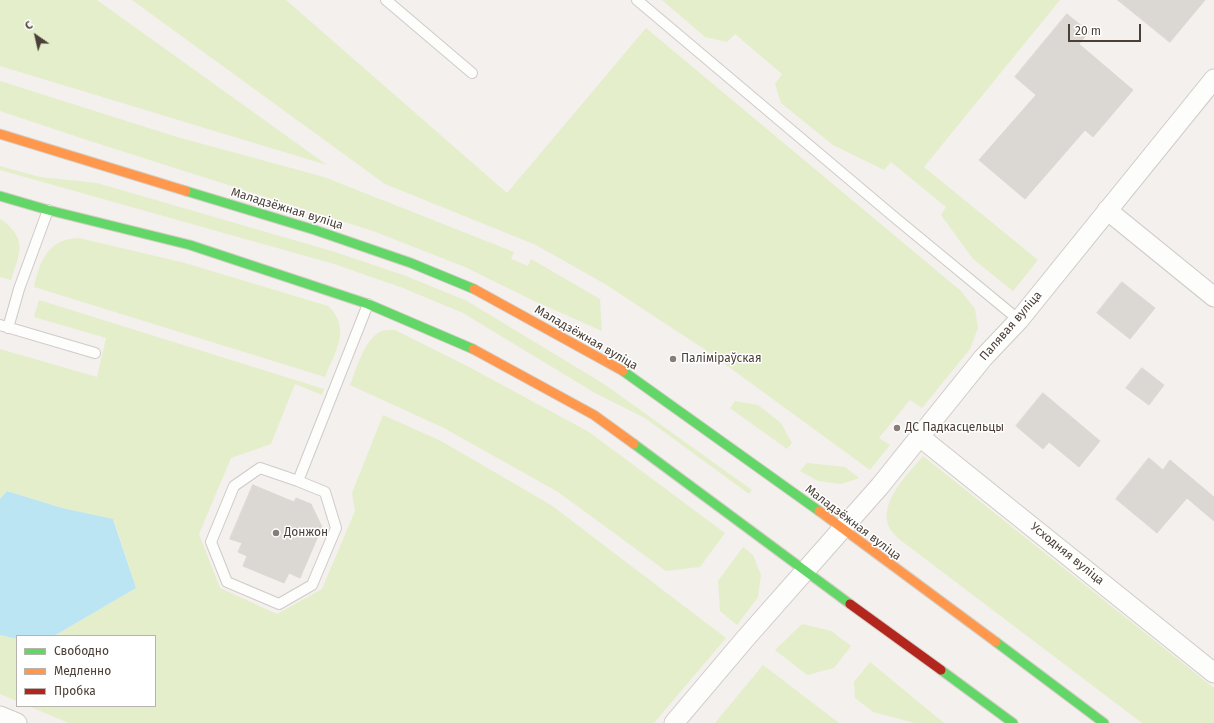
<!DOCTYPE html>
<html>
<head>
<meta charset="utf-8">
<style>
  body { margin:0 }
  #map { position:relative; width:1214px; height:723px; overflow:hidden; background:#f3f0ed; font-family:"Fira Sans",sans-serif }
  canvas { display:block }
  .legend { position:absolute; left:16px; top:635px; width:140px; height:72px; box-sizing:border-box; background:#fff; border:1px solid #b7b3af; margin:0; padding:5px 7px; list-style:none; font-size:12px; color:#4b4037 }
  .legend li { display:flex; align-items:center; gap:8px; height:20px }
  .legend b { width:20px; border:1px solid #b7b3af }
  .north { position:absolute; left:16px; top:16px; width:40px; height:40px; -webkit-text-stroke:3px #fff; paint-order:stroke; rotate:326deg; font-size:11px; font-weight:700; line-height:16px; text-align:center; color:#4b4037 }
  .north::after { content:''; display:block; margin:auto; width:14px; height:18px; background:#4b4037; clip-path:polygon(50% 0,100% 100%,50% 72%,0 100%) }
  .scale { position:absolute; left:1068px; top:24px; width:73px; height:18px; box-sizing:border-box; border:2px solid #4b4037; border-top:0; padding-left:5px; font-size:12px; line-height:14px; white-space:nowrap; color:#4b4037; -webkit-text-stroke:3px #fff; paint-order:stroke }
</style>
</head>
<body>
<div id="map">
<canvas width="1214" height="723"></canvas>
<ul class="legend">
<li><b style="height:5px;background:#63d668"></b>Свободно</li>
<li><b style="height:5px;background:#ff974d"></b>Медленно</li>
<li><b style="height:5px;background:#b3261e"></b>Пробка</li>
</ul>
<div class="north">С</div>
<div class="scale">20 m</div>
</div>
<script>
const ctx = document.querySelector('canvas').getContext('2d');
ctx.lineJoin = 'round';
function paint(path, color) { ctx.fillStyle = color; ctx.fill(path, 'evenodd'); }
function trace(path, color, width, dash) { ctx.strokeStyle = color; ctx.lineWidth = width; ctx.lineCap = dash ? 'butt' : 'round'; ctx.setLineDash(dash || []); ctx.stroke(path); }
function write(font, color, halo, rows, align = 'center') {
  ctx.font = font + ' "Fira Sans",sans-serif'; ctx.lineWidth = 3; ctx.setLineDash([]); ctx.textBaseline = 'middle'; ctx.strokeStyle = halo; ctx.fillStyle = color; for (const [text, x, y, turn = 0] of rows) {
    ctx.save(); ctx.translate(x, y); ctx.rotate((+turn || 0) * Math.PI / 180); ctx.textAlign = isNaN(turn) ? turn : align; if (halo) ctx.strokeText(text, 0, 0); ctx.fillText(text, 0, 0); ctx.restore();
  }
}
paint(new Path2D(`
  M0 0H97L327 165 0 66Z
  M132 0H286L507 193 646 28 961 291 975 309 978 328 970 349 922 408 910 400 879 438 890 445 870 470 707 351 605 284 536 245 385 184Z
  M662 0H1060L924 167 1038 260 1013 291 973 259 941 215 946 207 891 162 884 170 833 145 781 103 775 84 782 74 735 34 727 42 705 37Z
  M0 81 177 137 324 177 514 252 511 259 528 266 531 259 600 299 602 331 530 299 465 267 373 231 90 141 0 111Z
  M0 166 40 177 97 183 335 252 406 276 467 301 604 384 752 490 749 494 645 418 595 393 463 313 403 288 334 264 0 170Z
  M0 219C8 223 18 234 19 243 21 254 14 270 11 280L0 277Z
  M79 238 185 263 328 306C352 329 335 351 325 377L34 287C40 260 48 239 79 238Z
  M39 300 324 389 322 395 295 384 271 444 231 458 199 534 220 588 277 614 322 589 355 511 352 493 383 415 441 441 551 505 726 638 654 723H69L28 706H155V636H54L136 588 114 520 62 508 7 491 0 499V349L97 377 106 338 34 317Z
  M395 330 469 367 589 432 725 533 700 567 666 571 558 492 444 428 350 385C356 370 365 337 382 331 385 330 391 330 395 330Z
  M735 401 758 405 781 423 792 443 787 449 730 408Z
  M923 456 1214 688V723H1142L899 539C896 536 891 531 889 527 878 502 909 473 923 456Z
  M807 463 845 467 859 478 841 484 818 481 800 471Z
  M743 547 753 555 761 575 758 597 737 625 720 611 718 581Z
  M802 624 831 631 851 646 834 668 807 675 775 650Z
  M0 635 17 639V701L0 694Z
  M870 662 944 723H915L873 712 855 698 854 682Z
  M763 665 839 723H715Z`), '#e5eecb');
paint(new Path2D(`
  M7 491 62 508 113 519 136 588 54 636H17V639L0 635V499Z`), '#bbe5f3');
const building = new Path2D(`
  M1118 0H1205L1170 42Z
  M1067 14 1089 32 1079 44 1133 90 1093 137 1085 130 1025 199 979 160 1036 95 1015 77Z
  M1122 282 1155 308 1130 339 1097 313Z
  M1142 368 1164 385 1149 405 1126 388Z
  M1043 393 1100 441 1079 467 1049 442 1043 449 1016 426Z
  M1149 458 1163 470 1170 460 1214 497V521L1187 498 1157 533 1116 499Z
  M253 485 294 502 296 498 311 504 322 527 300 578 289 573 284 583 243 566 247 556 238 552 242 543 230 539Z`);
paint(building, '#dbd7d3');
trace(building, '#dcd7d2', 1);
const lane = new Path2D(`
  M386 0 472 73
  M637 0 893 216 1019 320
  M0 325 95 353
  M8 328 19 289 48 210
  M298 481 325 492 336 528 312 585 279 604 227 582 211 542 234 486 260 468 298 481 368 304`);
const street = new Path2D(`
  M1107 210 1214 297
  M920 437 1214 673
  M0 716 17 723
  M674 723 745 639 880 486 983 358 1019 320 1214 79`);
const fast = new Path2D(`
  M186 191 315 230 411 263 474 289
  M0 196 48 210 190 245 368 304 473 349
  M623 371 819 511
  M634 444 850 604
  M996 642 1104 723
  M941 670 1013 723`);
const slow = new Path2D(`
  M0 134 186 191
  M474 289 623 371
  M473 349 594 415 634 444
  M819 511 996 642`);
const jam = new Path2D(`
  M850 604 941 670`);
trace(lane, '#cfcbc7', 12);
trace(street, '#cfcbc7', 21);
trace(fast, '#d5cec5', 11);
trace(slow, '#d5cec5', 11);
trace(jam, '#d5cec5', 11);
trace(lane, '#fdfdfc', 10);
trace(street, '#fdfdfc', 19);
trace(fast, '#63d668', 9);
trace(slow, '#ff974d', 9);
trace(jam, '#b3261e', 9);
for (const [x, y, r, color] of [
  [673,359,4,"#867e77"],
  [897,428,4,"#867e77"],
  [276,533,4,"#867e77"]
]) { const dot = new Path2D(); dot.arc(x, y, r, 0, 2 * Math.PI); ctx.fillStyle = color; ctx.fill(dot); trace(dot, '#fff', 1.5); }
write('12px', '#4b4037', '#fff', [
  ["Маладзёжная вуліца",287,209,17],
  ["Палявая вуліца",1011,326,-49],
  ["Маладзёжная вуліца",586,338,30],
  ["Маладзёжная вуліца",853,523,37],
  ["Усходняя вуліца",1067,554,39]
]);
write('12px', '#4b4037', '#fff', [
  ["Паліміраўская",681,359],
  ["ДС Падкасцельцы",905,428],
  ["Донжон",284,533]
], 'left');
</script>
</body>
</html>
